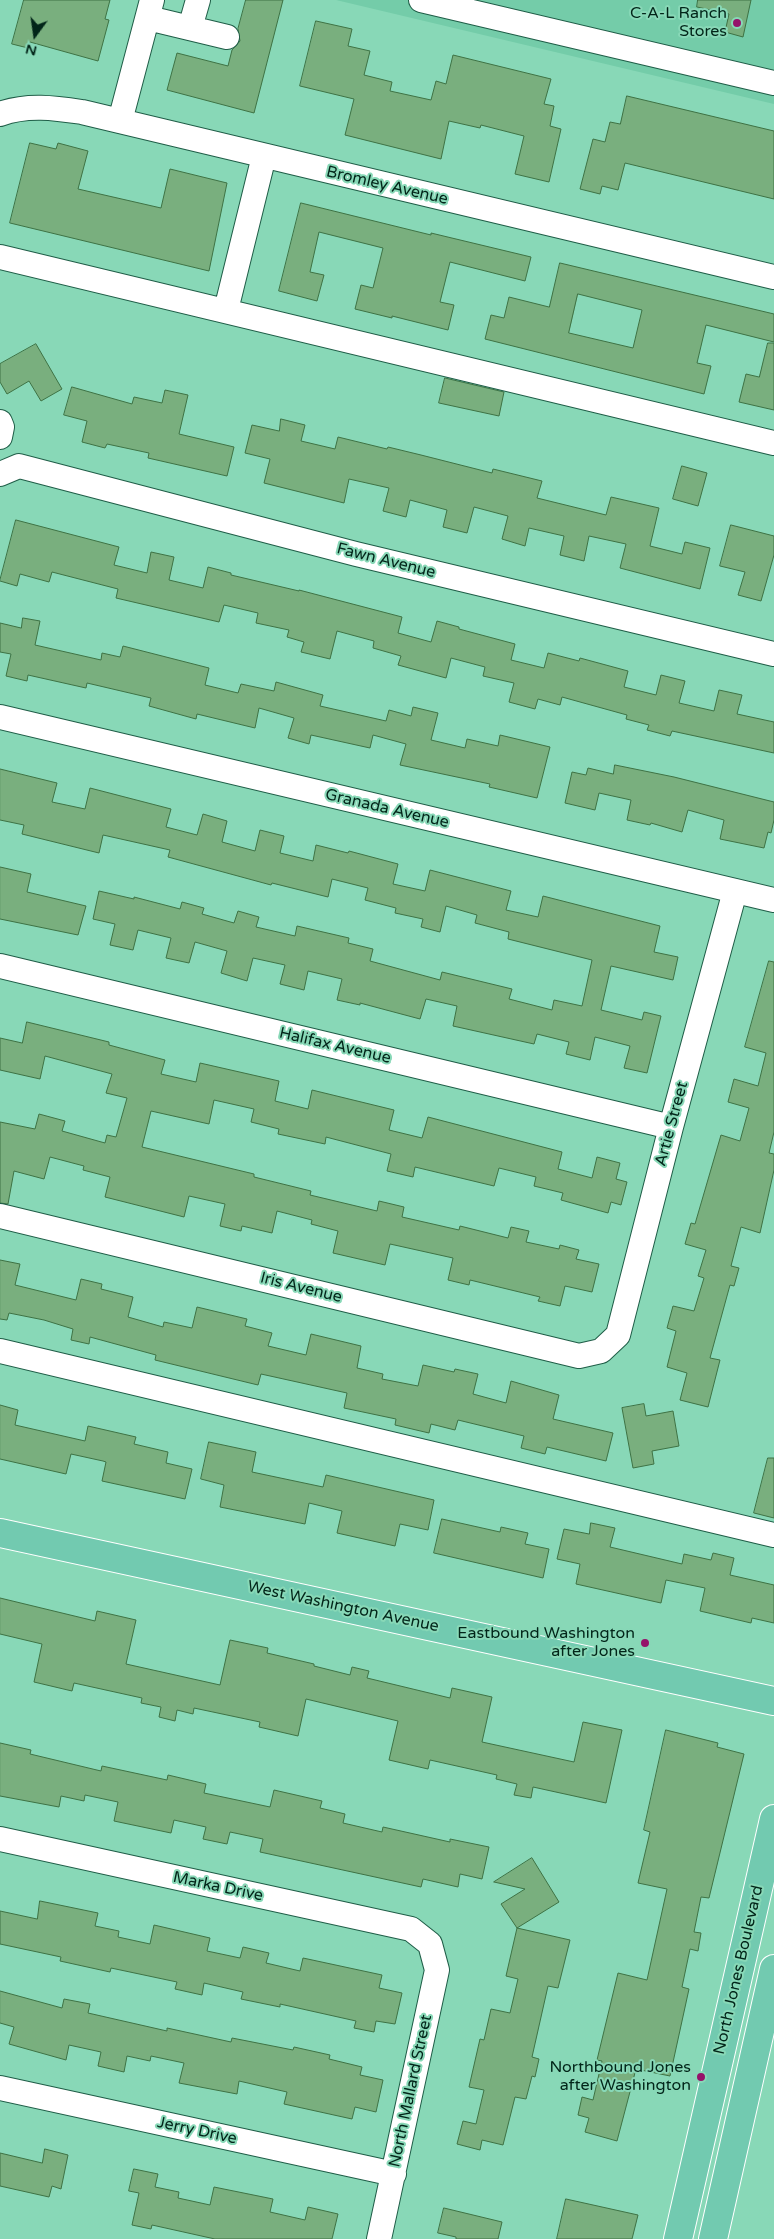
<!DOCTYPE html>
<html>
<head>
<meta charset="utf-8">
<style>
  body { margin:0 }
  #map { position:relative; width:774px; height:2239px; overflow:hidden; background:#88d8b7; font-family:"Varela Round",sans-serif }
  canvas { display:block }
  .north { position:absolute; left:10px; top:10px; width:50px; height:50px; -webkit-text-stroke:4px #88d8b7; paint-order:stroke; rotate:194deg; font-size:14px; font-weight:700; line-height:20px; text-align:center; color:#022519 }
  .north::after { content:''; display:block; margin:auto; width:18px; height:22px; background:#022519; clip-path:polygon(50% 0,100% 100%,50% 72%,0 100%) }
</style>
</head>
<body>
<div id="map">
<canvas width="774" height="2239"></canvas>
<div class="north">N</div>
</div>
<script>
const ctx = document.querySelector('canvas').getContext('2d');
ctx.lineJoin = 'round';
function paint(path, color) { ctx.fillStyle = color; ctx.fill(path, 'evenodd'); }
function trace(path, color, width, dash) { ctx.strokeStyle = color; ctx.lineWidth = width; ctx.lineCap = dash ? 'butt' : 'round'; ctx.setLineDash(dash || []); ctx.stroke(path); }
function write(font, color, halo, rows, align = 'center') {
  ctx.font = font + ' "Varela Round",sans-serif'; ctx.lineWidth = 4; ctx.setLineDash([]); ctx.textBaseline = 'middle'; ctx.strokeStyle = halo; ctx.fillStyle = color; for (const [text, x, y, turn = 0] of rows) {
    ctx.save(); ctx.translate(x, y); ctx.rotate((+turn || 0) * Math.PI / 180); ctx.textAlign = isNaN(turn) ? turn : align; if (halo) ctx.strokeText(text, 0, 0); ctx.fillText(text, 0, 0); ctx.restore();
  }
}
paint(new Path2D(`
  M336 0H774V104Z`), '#74cca9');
const building = new Path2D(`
  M24 0H110L105 19 109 20 98 61 30 42 28 48 12 44Z
  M246 0H283L254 113 167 90 177 53 228 66 232 50 240 41 238 29Z
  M698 0H751L743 37 725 32 729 14 697 7Z
  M316 21 352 29 348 46 370 51 364 75 392 82 390 91 431 100 436 81 446 84 453 55 551 79 544 104 554 106 550 126 561 129 549 182 515 174 524 136 481 125 480 128 449 121 441 159 345 135 354 99 300 86Z
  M627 96 774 131V199L625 163 618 190 602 186 600 194 580 189 593 139 605 142 610 122 620 124Z
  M30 143 56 149 58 143 88 151 78 189 161 208 170 169 227 183 209 271 10 223Z
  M301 203 431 235V233L531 257 525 281 450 262 440 302 454 305 448 330 392 316V318L355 309 361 285 373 288 383 248 319 232 310 272 324 275 317 301 279 291Z
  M560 263 774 314V342L706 325 697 363 711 366 704 394 485 339 491 315 504 318 509 297 549 307ZM578 294 642 310 633 348 569 333Z
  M768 343H774V410L739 402 746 374 759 377Z
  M36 344 62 389 41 401 29 381 7 394 0 382V364Z
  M445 378 504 392 499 416 439 403Z
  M72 387 132 404 134 397 162 403 165 390 188 395 179 434 234 447 227 476 148 458 149 453 107 444 105 448 82 442 87 421 64 415Z
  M281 419 305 425 301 441 335 449 338 437 387 449 388 447 421 455 492 473 493 469 542 481 537 498 606 515 611 497 659 508 650 546 682 554 685 542 710 548 700 589 620 568 626 544 589 536 584 561 560 555 564 536 529 528 525 546 502 539 508 516 474 507 467 533 443 527 447 510 410 500 406 517 383 511 389 488 349 479 344 503 264 483 270 459 245 453 252 425 279 431Z
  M682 466 707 473 698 506 673 499Z
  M16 520 119 547 114 565 147 573 151 552 174 557 169 580 203 588 208 567 231 573V575L299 591V590L402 617 398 633 431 642 437 621 459 627V629L515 644 511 660 544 668 548 653 579 661 580 658 628 671 624 687 656 695 661 675 685 681 679 703 714 711 719 690 742 695 737 714 774 722V753L672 731 670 736 647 730 649 725 626 719 627 715 562 697 560 705 538 699 535 709 509 702 514 683 483 676 485 667 451 658 446 678 398 665 401 656 373 648 374 641 337 631 330 659 301 652 304 642 287 637 289 630 256 623 258 613 224 605 219 622 116 598 118 589 52 572 49 582 20 574 17 586 0 581Z
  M731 525 774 536V555L761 601 738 595 745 572 720 566Z
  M23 618 40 621 35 645 101 660 102 653 120 657 123 646 209 668 205 685 238 693 241 684 274 691 276 682 323 695 320 706 386 721 389 710 411 716 413 707 438 713 431 740 465 748 467 739 498 746 500 735 550 747 537 798 489 787 490 784 400 765 406 744 373 735 370 748 311 735 309 744 288 738 294 718 259 708 255 728 197 714 196 719 149 706 151 698 87 683 86 688 28 675 27 681 6 676 11 654 0 652V623L21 628Z
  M615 765 674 777 774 802V820L771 833 768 832 764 848 720 839 724 820 688 810 682 832 651 823 650 825 627 820 631 800 599 793 595 810 565 803 572 772 586 775 588 768 613 774Z
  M0 769 57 783 52 802 85 809 90 788 171 809 166 827 197 835 203 814 227 821 222 842 255 851 260 830 284 836 280 853 313 861 316 845 348 853 349 851 398 864 393 884 425 891 430 870 511 891 506 910 538 917 543 896 660 926 654 952 678 957 673 980 611 966 601 1010 642 1020 644 1012 661 1016 647 1073 624 1068 630 1046 595 1037 590 1060 566 1054 569 1042 537 1034 534 1044 453 1026 457 1006 426 999 420 1019 360 1003V1005L337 1000 342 979 308 971 304 990 280 984 285 965 253 958 247 981 221 973 227 951 195 942 189 963 166 958 171 938 138 930 133 950 110 945 115 924 93 919 99 891 134 899V897L180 909 182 902 204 908 202 914 234 923 238 911 259 917 256 927 295 936 297 926 349 938 348 943 373 949 370 961 440 980 442 972 512 989 509 999 552 1010 554 1000 582 1006 592 960 508 939 509 932 475 923 477 915 446 906 440 932 421 927 423 919 395 913 396 908 365 900 368 888 332 879 328 897 272 883 271 885 168 857 170 850 103 835 99 853 22 834 24 825 0 820Z
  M0 867 31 874 27 892 86 906 78 935 0 919Z
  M769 961 774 962V1132L769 1153 774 1154V1170L760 1233 741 1227 731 1266 739 1268 734 1286 730 1285 710 1358 720 1360 708 1407 680 1400 687 1373 667 1367 676 1331 667 1328 673 1306 694 1311 704 1278 698 1276 706 1250 685 1244 691 1223 695 1224 721 1135 740 1141 749 1108 728 1102 734 1079 758 1086 766 1053 745 1047Z
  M27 1022 109 1042V1045L165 1060 161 1074 196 1082 200 1063 279 1081 275 1101 308 1109 312 1090 394 1110 389 1130 422 1138 428 1117 562 1152 558 1169 592 1178 597 1157 620 1163 616 1179 627 1182 621 1205 611 1202 608 1213 561 1200 563 1193 534 1186 536 1177 499 1168 494 1186 415 1167 413 1177 387 1171 391 1154 326 1137 325 1144 278 1134 279 1129 251 1122 254 1109 214 1100 209 1124 151 1111 142 1147 254 1174V1177L311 1191 310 1195 377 1211 379 1201 404 1207 402 1217 459 1230 460 1226 508 1238 511 1227 529 1231 526 1242 559 1249 560 1245 579 1250 576 1259 599 1264 592 1292 565 1286 560 1306 538 1301 540 1297 470 1280 469 1285 448 1280 453 1258 390 1244 385 1265 333 1253 338 1231 311 1224 312 1220 277 1211 272 1233 242 1226 241 1231 220 1226 225 1204 189 1196 184 1217 105 1197 110 1177 83 1170 84 1166 50 1157 44 1179 14 1171 8 1204 0 1203V1122L35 1129 39 1114 65 1121 62 1131 105 1143 107 1135 116 1137 127 1098 106 1093 112 1074 45 1056 40 1079 0 1070V1038L22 1043Z
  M0 1260 20 1264 15 1285 76 1300 81 1279 102 1284 101 1289 133 1297 128 1317 163 1327 164 1322 192 1328 197 1307 247 1319 245 1326 272 1333 268 1346 306 1355 311 1334 361 1346 357 1368 383 1374 382 1379 418 1386 423 1365 454 1372 455 1369 478 1374 473 1394 506 1403 511 1381 559 1395 553 1419 613 1433 606 1461 547 1447 545 1454 521 1448 524 1436 458 1420 455 1430 431 1424 429 1433 395 1425 396 1419 344 1408 347 1393 261 1374 258 1385 155 1360 156 1355 90 1337 89 1344 71 1340 73 1329 44 1320 9 1313 7 1320 0 1319Z
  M644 1404 646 1416 673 1411 679 1446 652 1451 654 1464 633 1468 622 1408Z
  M0 1405 18 1410 15 1425 85 1441 88 1426 136 1437 134 1444 168 1452 166 1463 192 1469 185 1499 102 1481 106 1462 103 1461 71 1454 66 1474 0 1459Z
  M209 1442 256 1452 252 1472 323 1487 326 1475 434 1500 428 1530 400 1524 395 1546 337 1533 342 1511 309 1503 305 1524 220 1507 224 1485 201 1479Z
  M768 1458H774V1518L754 1513Z
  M442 1519 500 1532 501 1527 528 1533 525 1544 549 1549 543 1578 434 1553Z
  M591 1523 615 1528 610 1547 682 1564 684 1554 711 1560 713 1553 734 1558 730 1575 774 1585V1623L752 1618 751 1623 700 1611 705 1588 666 1580 661 1603 576 1584 580 1564 557 1559 564 1529 589 1534Z
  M0 1598 95 1621 97 1611 136 1620 126 1664 220 1685 230 1640 268 1648 267 1653 314 1664V1666L350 1675 352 1667 369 1671 367 1678 450 1698 452 1688 492 1697 482 1742 574 1762 583 1722 622 1730 606 1803 533 1787 531 1798 514 1795 517 1784 496 1779 497 1775 430 1760 428 1769 389 1760 398 1721 306 1699 298 1736 259 1727 260 1722 194 1708 193 1714 177 1710 175 1721 159 1717 161 1707 141 1703 142 1698 74 1683 72 1691 34 1682 42 1644 0 1634Z
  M666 1730 718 1743 717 1747 744 1754 709 1898 701 1897 694 1932 701 1933 698 1951 690 1949 682 1987 689 1989 670 2076 636 2069 617 2141 585 2132 589 2118 578 2115 582 2097 593 2100 602 2061 597 2060 618 1973 647 1980 667 1889 638 1883 650 1832 644 1830Z
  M0 1743 31 1750 30 1754 101 1771 102 1766 167 1780 168 1775 206 1784 204 1793 270 1807 274 1790 322 1801 320 1808 345 1814 343 1823 382 1832 383 1827 450 1842V1839L489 1847 482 1879 460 1874 458 1887 423 1879 421 1887 260 1852 263 1839 230 1832 227 1844 203 1839 206 1827 174 1820 171 1833 114 1821 118 1802 85 1795 84 1801 61 1796 59 1807 0 1796Z
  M532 1858 559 1902 517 1928 570 1940 558 1988 548 1986 532 2057 539 2059 535 2077 532 2076 526 2099 515 2097 503 2145 482 2140 480 2150 457 2144 463 2121 476 2124 484 2090 469 2087 480 2039 484 2040 491 2009 510 2013 518 1979 506 1976 517 1928 501 1904 525 1889 494 1882Z
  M40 1901 98 1913 95 1926 119 1931 118 1937 150 1944 154 1925 210 1938 207 1951 240 1958 243 1947 269 1953 266 1963 300 1971 303 1958 382 1975 379 1988 402 1993 395 2024 376 2021 374 2032 354 2028 356 2021 280 2004V2007L241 1999 243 1992 204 1983 202 1995 175 1989 177 1982 111 1968 110 1972 60 1961 61 1957 0 1944V1911L37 1919Z
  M0 1991 62 2008 64 1999 90 2004 88 2013 167 2031V2028L231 2042 232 2038 293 2050 294 2047 330 2055 329 2059 362 2067 360 2075 383 2080 376 2112 355 2107 352 2119 284 2104 287 2092 239 2081 237 2094 179 2083 184 2063 151 2056 150 2061 127 2056 124 2072 98 2066 101 2052 69 2045 66 2060 9 2044 14 2027 0 2023Z
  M45 2149 68 2155 61 2189 52 2186 49 2197 0 2186V2153L42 2163Z
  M134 2169 158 2174 155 2187 179 2192 178 2198 210 2205 214 2187 273 2199 270 2212 305 2220 308 2207 338 2214 332 2239H215L152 2225 151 2229 132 2225 139 2193 129 2191Z
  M566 2199 638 2215 632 2239H557Z
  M444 2208 502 2222 498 2239H456V2237L438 2233Z`);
paint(building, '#79af7e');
trace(building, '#3e7244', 1);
const minor = new Path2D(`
  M421 0 774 83
  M148 18 227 37
  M190 28 198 0
  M0 114C27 104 55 108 82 112L774 277
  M120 121 152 0
  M0 257 774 443
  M226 310 264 156
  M0 422 2 427 0 437
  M0 474 19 466 356 554 774 654
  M0 717 774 900
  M0 966 671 1127
  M0 1216 579 1356 601 1351 618 1335 671 1127 735 891
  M0 1351 774 1535
  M0 1839 411 1929 430 1944 437 1970 379 2239
  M0 2088 394 2174`);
const major = new Path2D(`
  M0 1533 774 1701
  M678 2239 774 1819
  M713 2239 774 1969`);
trace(minor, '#1f5d47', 26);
trace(major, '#fff', 30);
trace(minor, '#fff', 24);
trace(major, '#72cab0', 28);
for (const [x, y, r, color] of [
  [737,23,5,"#95126a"],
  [645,1643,5,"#95126a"],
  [701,2077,5,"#95126a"]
]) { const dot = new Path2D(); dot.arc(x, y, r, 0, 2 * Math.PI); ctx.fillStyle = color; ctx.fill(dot); trace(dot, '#88d8b7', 2); }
write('16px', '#022519', '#88d8b7', [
  ["C-A-L Ranch",727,14],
  ["Stores",727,32],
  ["Eastbound Washington",635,1634],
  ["after Jones",635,1652],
  ["Northbound Jones",691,2068],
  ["after Washington",691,2086]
], 'right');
write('16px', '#022519', '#88d8b7', [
  ["Bromley Avenue",387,186,13],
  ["Fawn Avenue",386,561,14],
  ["Granada Avenue",387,809,13],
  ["Halifax Avenue",335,1046,13],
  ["Artie Street",672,1124,-75],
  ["Iris Avenue",301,1288,14],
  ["West Washington Avenue",343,1607,12],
  ["Marka Drive",218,1887,12],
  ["North Jones Boulevard",739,1970,-77],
  ["North Mallard Street",411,2091,-78],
  ["Jerry Drive",197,2131,12]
]);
</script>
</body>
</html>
